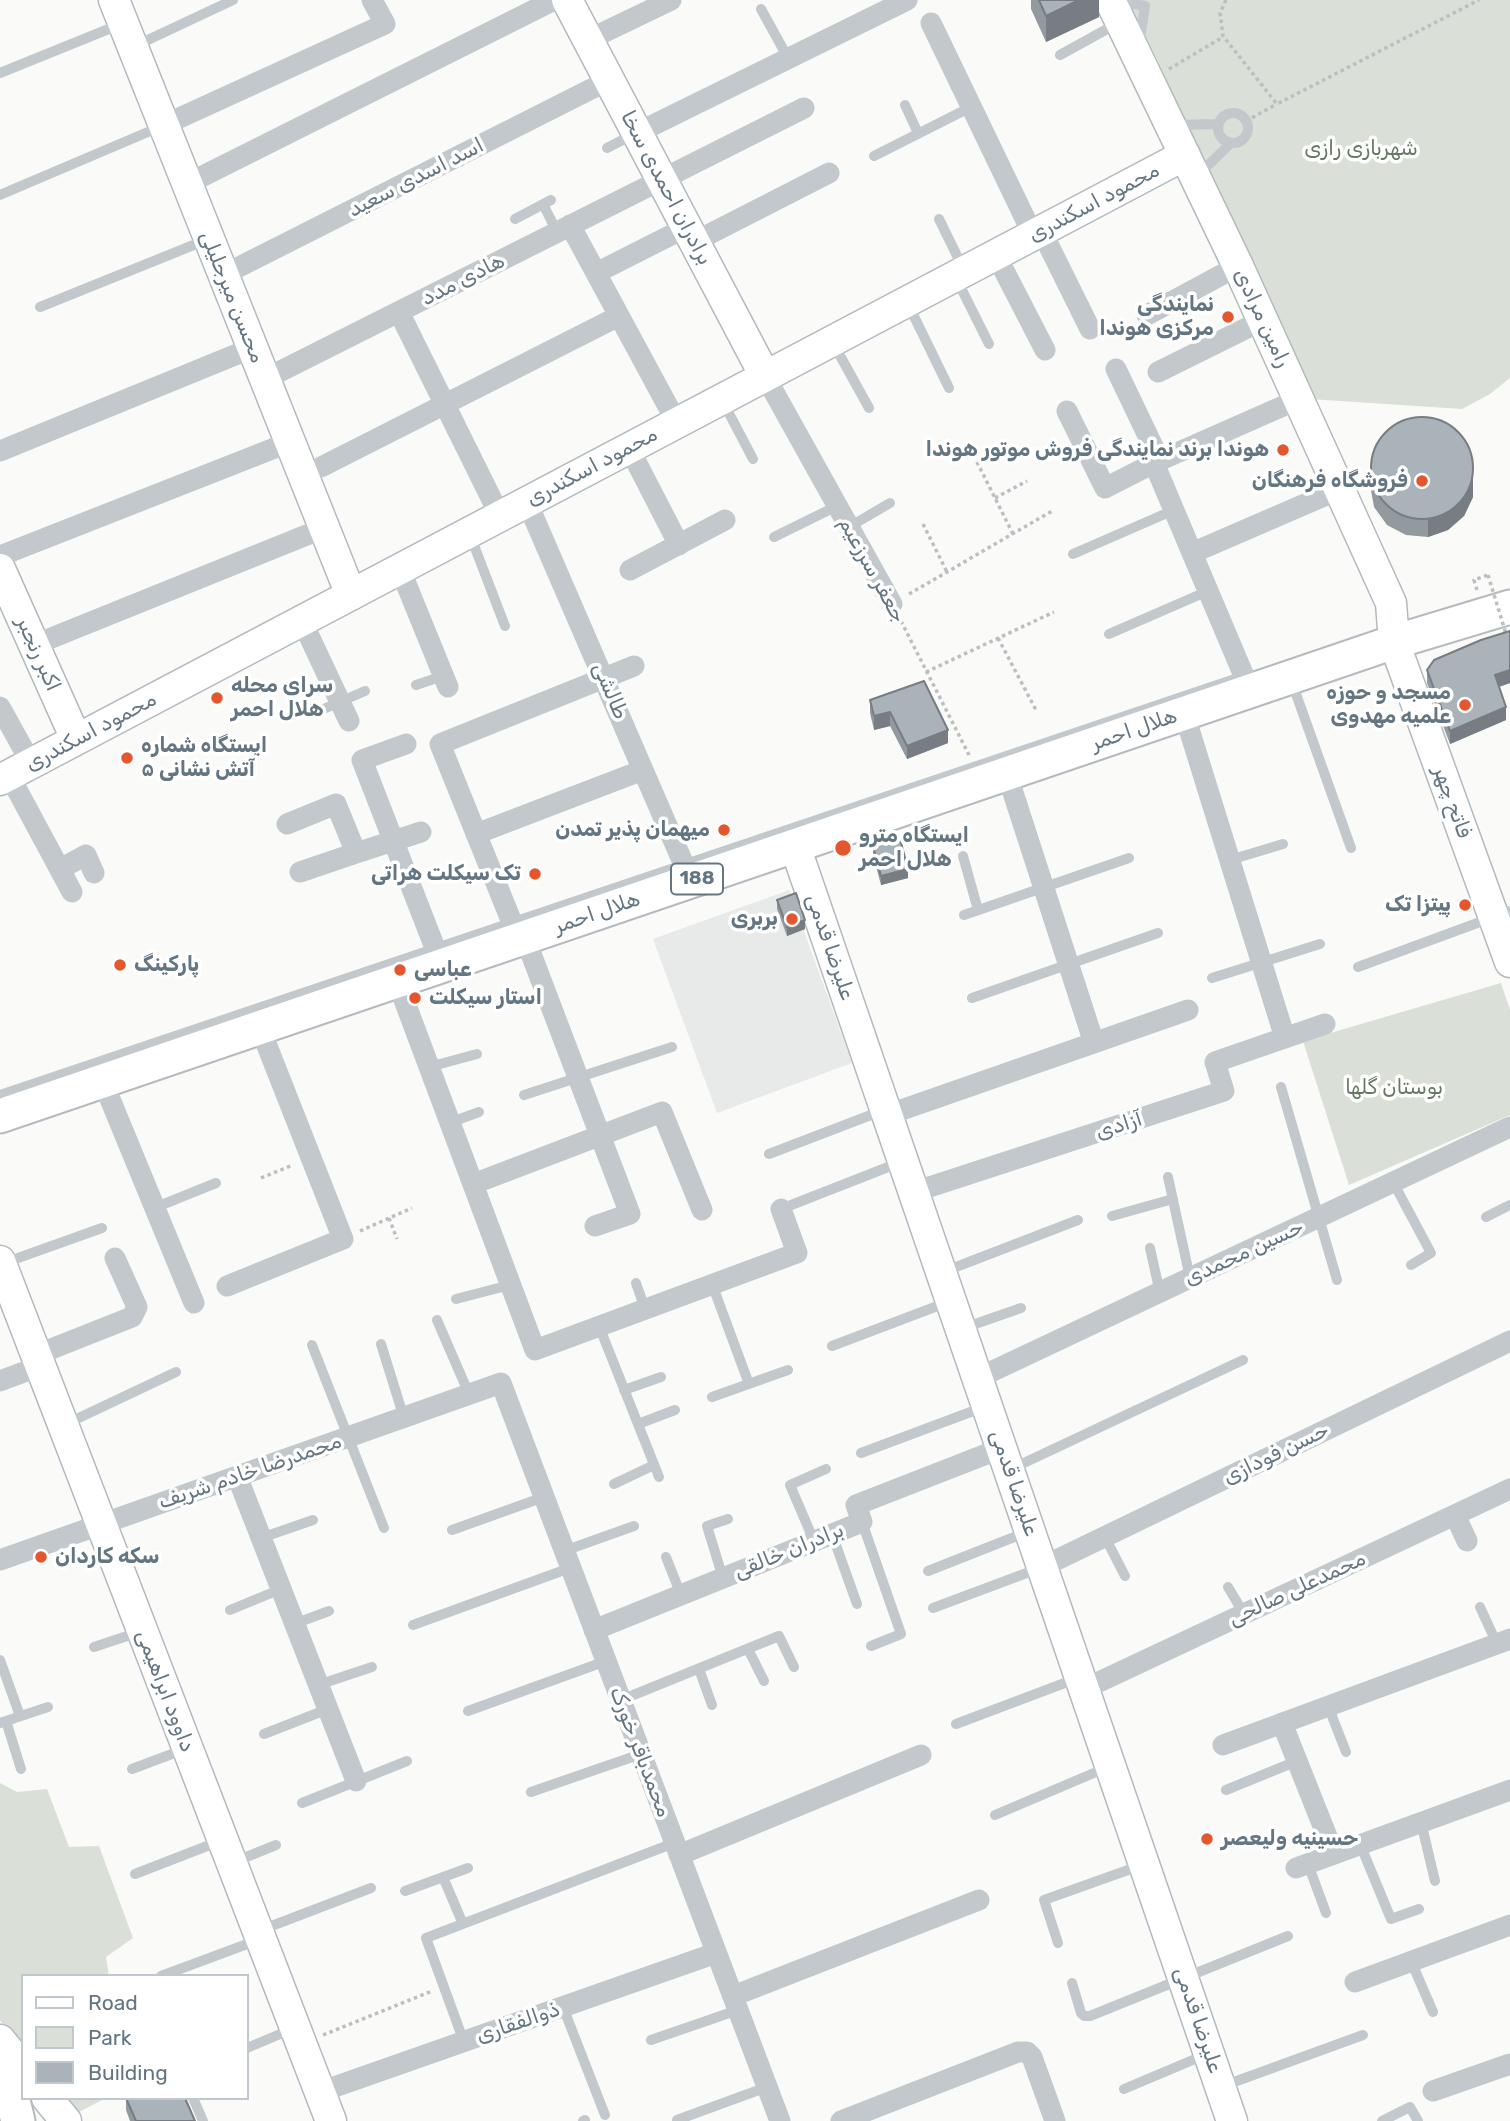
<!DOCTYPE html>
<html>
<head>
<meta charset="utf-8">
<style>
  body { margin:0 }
  #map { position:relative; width:1510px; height:2121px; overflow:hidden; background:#fafaf8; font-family:Rubik,sans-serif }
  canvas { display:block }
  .legend { position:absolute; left:21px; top:1974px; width:228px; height:126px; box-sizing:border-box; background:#fff; border:2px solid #c1c8cd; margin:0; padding:9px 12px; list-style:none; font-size:21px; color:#657683 }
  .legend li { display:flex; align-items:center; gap:14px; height:35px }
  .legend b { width:35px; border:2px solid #c1c8cd }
</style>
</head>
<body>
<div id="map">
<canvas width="1510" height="2121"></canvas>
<ul class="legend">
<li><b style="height:9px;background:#fff"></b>Road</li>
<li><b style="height:19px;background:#dadfd7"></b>Park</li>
<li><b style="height:19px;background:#aab3b9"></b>Building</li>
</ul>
</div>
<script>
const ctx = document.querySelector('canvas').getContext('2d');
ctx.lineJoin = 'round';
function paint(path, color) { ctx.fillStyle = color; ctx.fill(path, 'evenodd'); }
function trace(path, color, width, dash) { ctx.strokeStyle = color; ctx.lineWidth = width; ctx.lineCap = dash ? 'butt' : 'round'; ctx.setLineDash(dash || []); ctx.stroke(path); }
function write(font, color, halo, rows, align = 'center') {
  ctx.font = font + ' Rubik,"Noto Naskh Arabic",sans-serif'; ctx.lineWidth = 7; ctx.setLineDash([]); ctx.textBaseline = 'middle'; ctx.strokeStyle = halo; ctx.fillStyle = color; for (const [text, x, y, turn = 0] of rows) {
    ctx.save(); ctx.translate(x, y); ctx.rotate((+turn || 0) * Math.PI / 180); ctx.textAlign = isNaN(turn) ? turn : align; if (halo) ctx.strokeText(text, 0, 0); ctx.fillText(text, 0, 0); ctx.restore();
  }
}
paint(new Path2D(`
  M789 890 852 1063 717 1113 653 939Z`), '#e8e9e9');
paint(new Path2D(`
  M1128 0H1510V378L1490 394 1462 409 1310 399 1158 61Z
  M1501 983 1510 1010V1115L1349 1185 1303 1041Z
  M0 1783 17 1792 47 1789 69 1847 99 1846 133 1938 106 1957 109 1976H23V2052L0 2020Z
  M62 2098H106L75 2114Z`), '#dadfd7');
const secondary = new Path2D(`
  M114 0 351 595
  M567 0 765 376
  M1110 0 1238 266 1391 603 1394 642 1510 962
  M0 569 76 739
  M0 780 1185 155
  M795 846 1232 2121
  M0 1261 331 2121
  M0 2040 23 2068
  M47 2098 66 2121`);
const primary = new Path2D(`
  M0 1116 1394 642 1510 607
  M0 2064 9 2085 18 2121`);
trace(secondary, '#b3babf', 33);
trace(primary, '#b5babe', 37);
trace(new Path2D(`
  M1226 0 1220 13 1223 36 1277 104 1479 0
  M1169 69 1223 37
  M1246 121 1277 104
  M977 462 1013 534
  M995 498 1027 481
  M923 524 947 572
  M1477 590 1474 580 1488 575
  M909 594 1052 511
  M901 621 969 755
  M998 638 1037 712
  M926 672 1054 612
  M261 1178 293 1165
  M389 1218 397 1239
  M360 1231 412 1208
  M323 2035 432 1991`), '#bbbfc2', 3.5, [3.5, 3.5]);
trace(new Path2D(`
  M1114 0 1145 6 1139 45
  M761 9 788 58
  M135 46 233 0
  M1060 55 1118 23
  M0 73 121 24
  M905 105 918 133
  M1218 128a15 15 0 1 1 30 0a15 15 0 1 1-30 0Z
  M1173 125 1218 124
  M607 148 634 134
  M874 156 971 107
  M1197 176 1230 144
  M0 195 162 126
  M543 204 557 232
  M515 219 551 200
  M939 219 963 268
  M956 278 989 344
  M908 304 949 388
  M40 307 206 240
  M833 343 869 408
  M722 400 753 459
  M849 527 890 503
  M470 535 505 626
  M774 537 837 506
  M1073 554 1174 510
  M1109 634 1208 591
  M1291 680 1351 848
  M416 685 443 676
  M319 711 365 691
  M963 856 978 910
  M1230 860 1283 844
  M964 915 1129 858
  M1358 967 1510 911
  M1212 978 1320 944
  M972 998 1158 933
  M429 1067 477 1054
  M1281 1087 1337 1280
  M0 1095 1241 677
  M524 1095 672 1047
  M449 1123 479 1112
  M769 1154 884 1110
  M1168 1177 1190 1278
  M1393 1182 1431 1253 1411 1265
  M154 1208 216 1183
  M781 1209 901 1162
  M1112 1216 1173 1199
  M1486 1217 1510 1205
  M1150 1248 1160 1293
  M4 1263 102 1228
  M943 1272 1078 1220
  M636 1283 645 1309
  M712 1284 749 1384
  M456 1299 510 1285
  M437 1320 469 1394
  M599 1326 659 1477
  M961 1329 1021 1308
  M381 1344 404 1418
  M312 1345 384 1528
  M832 1346 948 1302
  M624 1390 661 1377
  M712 1397 788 1370
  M66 1424 176 1372
  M638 1424 675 1410
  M861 1453 984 1407
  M1011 1469 1243 1360
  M614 1484 654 1465
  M862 1522 901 1634 871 1646
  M452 1530 544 1497
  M832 1534 857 1604
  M1105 1537 1125 1576
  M261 1538 313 1520
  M814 1541 790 1485 826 1469
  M564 1551 634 1526
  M666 1557 681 1595
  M928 1571 1027 1532
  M723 1578 707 1526 728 1519
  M1228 1587 1244 1614
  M1480 1607 1497 1644
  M933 1608 1040 1568
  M230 1610 281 1589
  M294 1624 329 1611
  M413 1625 570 1568
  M94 1647 139 1632
  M748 1649 764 1681
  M0 1660 20 1716
  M699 1669 712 1705
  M318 1685 372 1667
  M621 1700 779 1636 794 1667
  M1328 1706 1346 1752
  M468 1711 606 1661
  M6 1721 21 1769
  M0 1723 48 1707
  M956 1724 1078 1678
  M264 1734 328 1709
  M132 1769 185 1749
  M1226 1790 1297 1761
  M531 1792 641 1754
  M302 1803 407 1761
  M995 1815 1108 1767
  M1421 1822 1435 1881
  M1360 1844 1391 1919 1419 1909
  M234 1862 276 1845
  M1308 1864 1326 1913
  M135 1874 220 1841
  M443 1877 463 1924
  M405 1891 468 1868
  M261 1930 371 1888
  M1058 1943 1044 1900 1142 1865
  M1411 1961 1433 2012
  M161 1976 258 1940
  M1072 1983 1081 2013 1084 2016H1090L1288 1936
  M563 2007 605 2115
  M651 2040 738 2010
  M464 2042 426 1938 674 1843
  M247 2048 292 2029
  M1223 2086 1363 2035
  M1124 2089 1207 2054
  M193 2098 203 2121
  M677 2120 767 2087
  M583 2121 585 2120
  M1382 2121 1410 2107 1418 2121`), '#c3c8cc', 10);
trace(new Path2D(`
  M931 23 1033 235
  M588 40 671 0
  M164 125 385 24 372 0
  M637 133 907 0
  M187 184 554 0
  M570 225 677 423
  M1041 230 1090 329
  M694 242 829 173
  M996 255 1045 350
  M596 273 687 227
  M223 275 609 80
  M399 312 500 516
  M1147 315 1238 266
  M1116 369 1160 461
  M1158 372 1263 320
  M765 376 892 604
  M265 379 804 108
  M1067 411 1105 488 1154 463 1299 399
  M629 448 679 545
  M0 451 252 348
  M1154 463 1244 676
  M321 467 619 316
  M527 502 691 881
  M1192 553 1340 489
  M0 556 290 442
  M400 569 448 687
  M630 570 725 520
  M302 621 349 721
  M34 645 324 528
  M0 707 31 763
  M1184 713 1285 1038
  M406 744 362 760 442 966
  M1007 774 1094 1043
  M9 775 72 892
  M287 824 336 804 356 853 421 832
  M476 834 643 770
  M60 869 86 855 94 873
  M300 872 356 853
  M525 938 630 1214 595 1226
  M519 940 440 744 634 666
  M397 981 535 1350 797 1253 781 1209
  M103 1082 194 1303
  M887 1115 1188 1010
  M473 1184 662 1112 702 1210
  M914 1192 1224 1091 1215 1062 1325 1024
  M227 1286 343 1239 260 1028
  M36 1355 132 1317 137 1307 115 1258
  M978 1378 1510 1127
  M0 1381 40 1366
  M237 1476 356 1781
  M1455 1515 1467 1541
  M0 1560 501 1383 780 2121
  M1042 1567 1510 1341
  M594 1630 862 1522 856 1505 1002 1448
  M1084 1689 1510 1489
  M1282 1723 1334 1854
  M1223 1745 1510 1639
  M679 1855 921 1755
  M1296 1868 1510 1790
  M1355 1982 1510 1925
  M733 1996 979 1900
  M1433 2091 1510 2064
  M320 2092 716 1953
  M841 2121 1018 2052H1027L1032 2057 1055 2121`), '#c3c8cc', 21);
trace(secondary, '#fff', 30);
trace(primary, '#fff', 33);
trace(new Path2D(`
  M1488 575 1506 634`), '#bbbfc2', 3.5, [3.5, 3.5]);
paint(new Path2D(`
  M1031 0H1099V17L1046 42 1031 9Z
  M1370 468 1473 497 1464 516 1448 530 1428 537 1406 535 1387 525 1374 507 1370 485Z
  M1510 631V683L1499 687 1506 720 1450 744 1427 683V670Z
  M870 700 948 743 907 759 890 726 874 730 870 713Z
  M873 846 908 878 881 885 873 855Z
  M777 900 805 929 787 936 777 909Z
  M126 2098H185L195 2121H130L126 2110Z`), '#929a9f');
paint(new Path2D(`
  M1079 0H1099V17L1046 42V16Z
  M1473 458V497L1464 516 1448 530 1428 537V519Z
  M1510 670V683L1495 688V675Z
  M1506 707V720L1450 744V731Z
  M890 712V726L874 730V716Z
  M948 730V743L907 759V746Z
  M908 869V878L881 885V876Z
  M805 920V929L787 936V927Z`), '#777d82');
const building = new Path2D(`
  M1039 0H1079L1046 16Z
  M1371 468a51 51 0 1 1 102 0a51 51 0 1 1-102 0Z
  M1510 631V670L1495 675 1506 707 1450 731 1427 670 1434 660 1481 640Z
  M924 681 948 730 907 746 890 712 874 716 870 700Z
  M900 839 908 869 881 876 873 846Z
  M796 893 805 920 787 927 777 900Z
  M126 2098H185L195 2121H136Z`);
paint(building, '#aab3b9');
trace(building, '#777d82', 2);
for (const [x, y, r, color] of [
  [1228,317,7,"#e4572e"],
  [1283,450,7,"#e4572e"],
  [1422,481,7,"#e4572e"],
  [217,698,7,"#e4572e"],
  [1465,705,7,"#e4572e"],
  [127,758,7,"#e4572e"],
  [724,830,7,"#e4572e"],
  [843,848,9,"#e4572e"],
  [535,874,7,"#e4572e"],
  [1465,905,7,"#e4572e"],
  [792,919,7,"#e4572e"],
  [120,965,7,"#e4572e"],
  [400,970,7,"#e4572e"],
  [415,998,7,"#e4572e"],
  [41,1557,7,"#e4572e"],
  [1207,1839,7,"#e4572e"]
]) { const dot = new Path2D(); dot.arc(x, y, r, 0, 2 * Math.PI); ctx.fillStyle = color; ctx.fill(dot); trace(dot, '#fff', 2.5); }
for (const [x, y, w] of [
  [697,879,52]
]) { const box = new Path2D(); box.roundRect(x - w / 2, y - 15.5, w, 31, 5); ctx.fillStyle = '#fff'; ctx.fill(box); trace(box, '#657683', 2); }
write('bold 19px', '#657683', null, [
  ["188",697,879]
]);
write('21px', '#687a64', '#fff', [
  ["شهربازی رازی",1361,149],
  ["بوستان گلها",1394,1088]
]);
write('21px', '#657683', '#fff', [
  ["اسد اسدی سعید",416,178,-27],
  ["برادران احمدی سخا",666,188,62],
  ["محمود اسکندری",1094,203,-28],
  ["هادی مدد",463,280,-27],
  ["محسن میرجلیلی",232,297,68],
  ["رامین مرادی",1262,318,65],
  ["محمود اسکندری",592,467,-28],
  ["جعفر سرزعیم",872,570,61],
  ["اکبر رنجبر",38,654,66],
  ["طالشی",610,691,67],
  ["هلال احمر",1134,730,-19],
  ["محمود اسکندری",91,732,-28],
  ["فاتح چهر",1452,802,70],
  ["هلال احمر",597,913,-19],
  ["علیرضا قدمی",830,947,71],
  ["آزادی",1119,1126,-18],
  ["حسین محمدی",1244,1253,-25],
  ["حسن فودازی",1276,1454,-26],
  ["محمدرضا خادم شریف",250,1472,-19],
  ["علیرضا قدمی",1014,1483,71],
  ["برادران خالقی",789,1551,-22],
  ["محمدعلی صالحی",1297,1589,-25],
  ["داوود ابراهیمی",165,1691,69],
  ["محمدباقر خورک",640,1752,69],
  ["علیرضا قدمی",1198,2020,71],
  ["ذوالفقاری",518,2023,-19]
]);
write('bold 21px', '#657683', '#fff', [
  ["نمایندگی",1214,305],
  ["مرکزی هوندا",1214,329],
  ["هوندا برند نمایندگی فروش موتور هوندا",1269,450],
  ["فروشگاه فرهنگان",1408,481],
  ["سرای محله",231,686,"left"],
  ["هلال احمر",231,710,"left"],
  ["مسجد و حوزه",1451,693],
  ["علمیه مهدوی",1451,717],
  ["ایستگاه شماره",141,746,"left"],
  ["۵ آتش نشانی",141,770,"left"],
  ["میهمان پذیر تمدن",710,830],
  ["ایستگاه مترو",859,836,"left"],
  ["هلال احمر",859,860,"left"],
  ["تک سیکلت هراتی",521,874],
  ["پیتزا تک",1451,905],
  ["بربری",778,919],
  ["پارکینگ",134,965,"left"],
  ["عباسی",414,970,"left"],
  ["استار سیکلت",429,998,"left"],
  ["سکه کاردان",55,1557,"left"],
  ["حسینیه ولیعصر",1221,1839,"left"]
], 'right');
</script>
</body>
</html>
